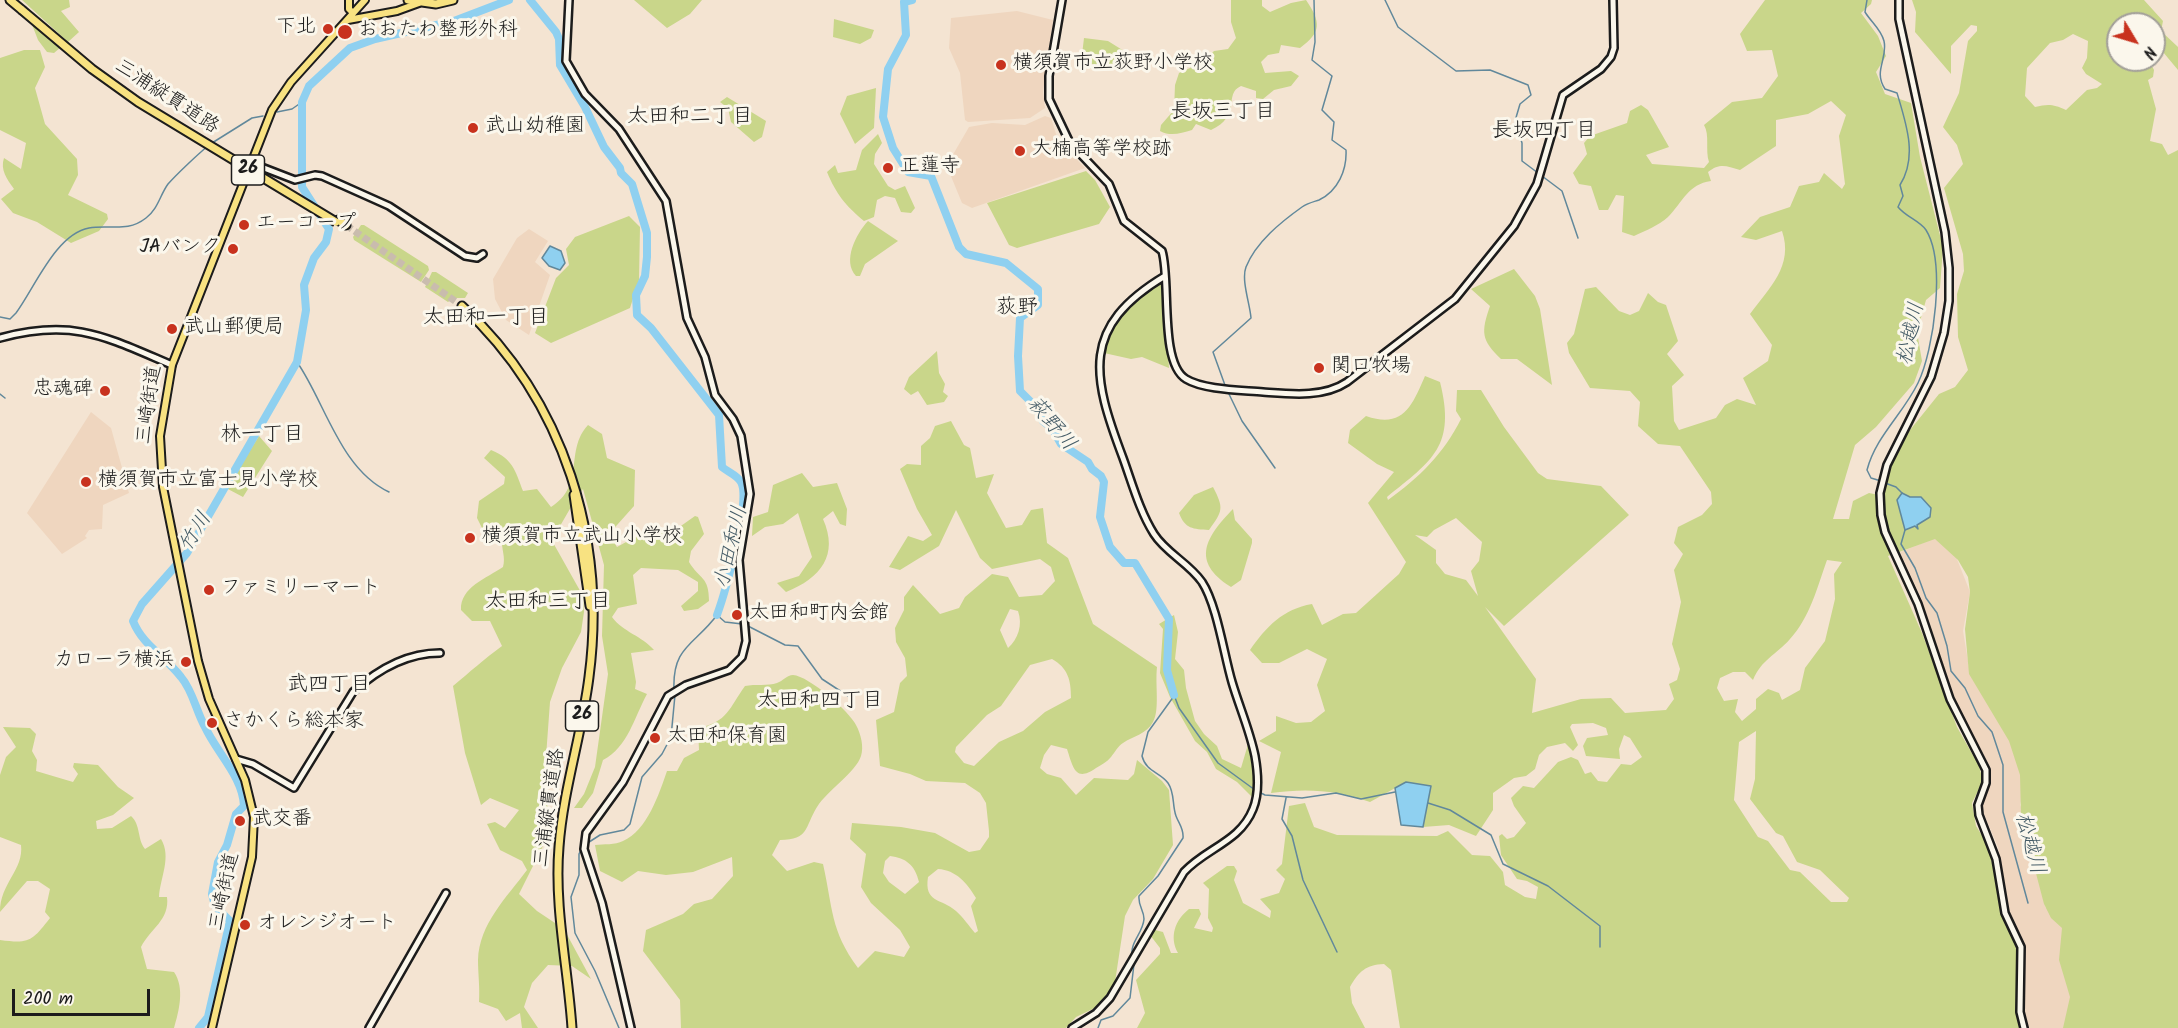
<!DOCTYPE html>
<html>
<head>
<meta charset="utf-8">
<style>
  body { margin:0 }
  #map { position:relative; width:2178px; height:1028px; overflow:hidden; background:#f4e4d2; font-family:Kalam,sans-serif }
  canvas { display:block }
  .north { position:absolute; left:2106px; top:12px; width:60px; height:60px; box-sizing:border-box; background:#fbf7ec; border:2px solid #a29f99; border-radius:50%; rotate:128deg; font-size:16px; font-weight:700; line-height:24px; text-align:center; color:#1c1c1c }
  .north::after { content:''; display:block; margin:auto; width:21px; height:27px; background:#c8321e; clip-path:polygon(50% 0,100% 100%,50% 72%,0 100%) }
  .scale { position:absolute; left:12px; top:989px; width:138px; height:27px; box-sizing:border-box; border:3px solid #1c1c1c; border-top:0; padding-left:8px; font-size:18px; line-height:21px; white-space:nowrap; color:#1c1c1c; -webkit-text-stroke:4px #fbf7ec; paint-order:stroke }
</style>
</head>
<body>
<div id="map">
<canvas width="2178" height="1028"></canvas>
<div class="north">N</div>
<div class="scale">200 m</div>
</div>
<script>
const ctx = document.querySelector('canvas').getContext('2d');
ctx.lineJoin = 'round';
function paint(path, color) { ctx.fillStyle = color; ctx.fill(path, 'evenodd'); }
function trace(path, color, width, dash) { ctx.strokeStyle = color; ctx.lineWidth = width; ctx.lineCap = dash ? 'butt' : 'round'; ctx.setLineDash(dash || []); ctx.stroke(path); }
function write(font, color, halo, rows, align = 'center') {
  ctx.font = font + ' Kalam,"Klee One",sans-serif'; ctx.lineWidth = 6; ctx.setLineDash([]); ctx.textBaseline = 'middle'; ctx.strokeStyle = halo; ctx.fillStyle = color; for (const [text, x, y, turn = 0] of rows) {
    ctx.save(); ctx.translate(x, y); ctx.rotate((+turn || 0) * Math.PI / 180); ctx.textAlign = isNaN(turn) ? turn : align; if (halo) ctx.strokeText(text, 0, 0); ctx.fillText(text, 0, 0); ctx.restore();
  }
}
paint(new Path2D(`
  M1017 11 1053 20 1043 92 1045 108 1030 118 968 122 965 120 960 73 949 48 951 18Z
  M1045 116 1051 118 1061 150 1067 149 1085 168 972 208 962 203 948 169 954 167 951 158 969 127 992 123 1025 125Z
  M529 229 548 241 535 262 550 275 529 335 506 320 495 299 493 279 517 238Z
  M91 412 111 428 129 493 103 505 102 529 89 530 85 536 87 538 62 554 27 513Z
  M1936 538 1953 549 1970 592 1963 631 1970 673 2015 737 2025 786 2020 805 2034 831 2045 907 2063 918 2075 1028H2028L2025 1015 2023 940 2009 911 1998 847 1981 807 1990 783 1991 768 1957 707 1922 600 1900 552Z`), '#efd6bf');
paint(new Path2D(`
  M22 0H69L70 7 61 11 79 32 68 42Z
  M634 0H702L690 14 667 28Z
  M1231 0H1262V6L1270 12 1291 3 1306 0C1321 22 1322 32 1300 48L1281 45 1279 53 1268 55 1261 62 1265 73 1291 71 1299 76 1291 86 1274 90 1263 99 1256 98V91L1241 86C1223 94 1242 116 1211 130L1196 124 1192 130C1181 133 1171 137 1160 131L1161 125 1174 110 1175 85 1179 73 1203 62 1214 51 1228 49 1236 38 1231 22Z
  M1765 0H1872L1871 4 1861 13 1878 36 1886 56 1876 72 1885 94 1911 103 1920 157 1943 247 1940 288 1926 300 1917 332 1922 361 1914 383 1876 427 1855 445 1833 519H1849L1853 501 1869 493 1884 496 1889 469 1906 435 1939 394 1955 387 1968 370 1958 337 1957 294 1964 271 1963 254 1944 188 1963 164 1957 145 1943 127 1959 93 1968 41 1977 31V26L1971 25 1951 46V74L1915 32 1916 12 1912 0H2144L2163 21 2161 31 2178 47V70L2163 52 2151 64 2154 70 2153 77 2148 80 2156 109 2150 141 2162 144 2168 155 2178 150V1028H2063L2070 997 2059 960 2062 928 2051 918 2044 904 2021 816 2020 775 2009 741 1969 674 1965 629 1970 592 1968 577 1958 560 1935 539 1888 556 1922 633 1957 727 1979 766 1983 781 1972 803 1976 826 1988 845 2005 923 2018 942 2022 1028H1400L1391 970 1384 964C1366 965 1359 971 1350 987L1352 1003 1365 1028H1137L1145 1013 1136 980 1160 954V948L1150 935 1155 930 1163 932 1171 953H1178C1169 937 1175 920 1189 909H1199L1201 914 1194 928 1212 932 1213 928 1208 918 1209 889 1203 883 1227 866H1234L1237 871 1234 880 1243 903 1270 918 1271 911 1260 899 1279 893 1285 879 1276 870 1282 864 1289 806 1305 803 1314 827 1337 835 1437 836 1448 831 1472 855 1490 856 1503 872 1505 885 1525 897 1536 899 1538 887 1527 881 1517 879 1501 855 1499 836 1502 834 1507 839 1514 837 1526 823 1514 806 1511 798 1523 786 1534 788 1558 762 1571 757 1578 760 1585 774 1591 772 1598 781 1607 782 1621 764 1631 765 1642 757 1630 738 1624 735 1619 749 1620 759 1586 756 1583 746 1587 738 1608 735 1606 728 1593 723 1572 724 1570 727 1578 745 1573 751 1565 743 1547 747 1539 755 1535 769 1526 776 1514 778 1493 793V810L1476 836 1449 825 1423 827 1431 786 1406 782 1370 802C1336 790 1307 788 1271 793L1281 752 1259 741 1276 731V716L1296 723 1311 722 1325 711 1317 685 1327 659 1307 649 1279 663H1262L1250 650C1266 627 1283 609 1312 604L1322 625 1343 614 1356 613 1399 574 1406 562 1368 503 1394 472 1377 464 1348 443 1350 430 1366 416C1403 429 1412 406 1425 376L1440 382C1456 446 1433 460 1387 497L1388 500C1419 478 1444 453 1461 419L1456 411 1457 390H1481L1504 427 1538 473 1547 479 1601 486 1629 515 1504 626 1485 607 1536 679 1532 713 1581 699 1611 698 1625 713 1666 710 1674 699 1669 684 1677 680 1680 669 1672 644 1681 602 1674 570 1683 554 1674 543 1678 527 1702 515 1712 504 1711 492 1680 446 1658 444 1638 426 1640 402 1630 391 1590 388 1569 353 1567 343 1574 334 1585 289 1596 287 1619 311 1630 315 1639 311 1648 293 1658 302 1666 305 1678 341 1667 354 1684 375 1672 386 1674 421 1679 430 1716 418 1725 405 1737 399 1756 405 1743 378 1768 361 1772 345 1750 314C1769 288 1794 266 1782 231L1756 240 1741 237 1760 217 1790 207 1799 186 1819 182 1824 173 1842 189 1845 184 1839 136 1846 115 1831 101 1808 114 1776 120V146L1740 170C1726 166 1720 163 1708 172L1711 181C1688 184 1683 202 1668 217 1659 225 1645 231 1634 236L1622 232 1624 196 1616 195 1608 210H1599L1591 186 1579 184 1573 173 1587 154 1584 143 1590 136 1627 123 1630 111 1641 105 1648 110 1669 147 1646 155 1652 164 1704 168 1709 162C1705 150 1710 135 1704 125L1732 102 1762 98 1778 76 1772 50 1747 51 1740 34ZM2118 24H2154V60H2118ZM2073 34 2088 41 2087 58 2082 68 2086 74 2102 84 2097 88 2087 90 2066 110C2053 104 2048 104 2035 107L2025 96 2027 68 2050 43 2063 40ZM1456 518 1482 542 1479 561 1471 571 1478 596 1466 580 1445 574 1436 563V550L1415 535 1427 537 1434 530ZM1827 560 1842 562 1834 574 1835 599 1825 641 1805 668 1800 690 1782 700 1779 693 1768 689 1756 699V709L1742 721 1735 712 1738 699 1724 701 1717 688 1720 678 1733 672H1745L1753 680C1761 660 1776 655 1790 639 1810 617 1817 588 1827 560ZM1756 731 1755 779 1750 799 1776 833 1783 836 1797 862 1820 870 1849 898 1847 902H1831L1800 872 1790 870 1768 841 1758 837 1734 800 1739 742Z
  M834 19 874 30 871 38 860 44 833 37Z
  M31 22 61 47 54 53 47 52 38 40Z
  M1084 38 1108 41 1124 51 1113 66 1081 63Z
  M24 50H40L45 67 35 88 45 124 77 159 78 175 68 195 107 214 108 219 99 231 71 243 37 222 13 213 1 199 14 189C7 179 0 170 4 158L21 169 26 143 0 130V58Z
  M876 88 874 128 855 144 840 114 847 96Z
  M727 97 766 121 762 137 754 142 731 122 728 108 720 102Z
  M878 134 882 143 875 154 874 164 888 186 895 190 905 186 915 208 911 213 901 212 895 198 885 196 877 200 874 217 864 221C846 206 836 194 827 172L835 165 838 173 856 170 862 150Z
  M1086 171 1095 180 1110 207 1099 224 1017 248 1009 245 987 203Z
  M629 216 640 227 639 280 630 308 551 343 535 333 556 278 569 265 566 249 575 237Z
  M868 221 898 241 865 264 860 276H856C842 261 856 234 868 221Z
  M361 225H364L428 266 429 270 421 282 354 240 353 237Z
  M1514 269 1535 296 1540 309 1552 385 1517 359H1501C1481 340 1481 332 1490 306L1471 289Z
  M432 272H436L468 293 465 298H454L448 302 425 287Z
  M1163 281 1169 368 1142 357 1131 359 1104 353C1116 316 1130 300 1163 281Z
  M937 351 939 373 945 384 943 392 948 396 944 402 927 405 918 391 911 395 904 389 909 377Z
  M951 421 964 445 970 448 976 478 994 474 987 493 1006 528 1022 525 1031 510 1043 508 1047 543 1068 558 1093 624 1157 667C1155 685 1160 710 1153 722 1147 734 1133 736 1123 743 1118 746 1115 752 1111 757 1107 762 1101 765 1096 768 1075 783 1073 767 1067 749L1051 745 1044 755 1040 768 1047 774 1061 778 1076 795 1094 778 1128 780 1134 774 1137 760 1162 781 1169 790 1173 845 1153 879 1133 900 1125 916 1115 982 1101 1005 1076 1017 1066 1028H681L680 1000 643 951 646 930 683 914 694 904 712 899 733 876 732 857 693 872 666 875 638 871 622 882 600 871 595 845C604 844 615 845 623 841 647 831 659 794 667 771H677L684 758 699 750 698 728C728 722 729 708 745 686 755 684 768 686 777 683 783 681 787 675 793 675 809 676 850 712 856 725 861 734 864 747 861 756 856 772 827 791 817 807 804 828 810 839 780 840L772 855 787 871 814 862 823 864C833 908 830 930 858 968L875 951 904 957 910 947 900 930 871 903 861 887 866 854 850 839 852 823 901 827 935 833 969 852 980 850 989 837V831L986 803 980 793 965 783 926 781 910 774 880 766 876 720 894 712 900 683 907 676 905 658 896 642 895 628 904 610V597L913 585 940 614 959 608 965 597 992 574 1008 577 1019 597 1042 595 1055 581 1051 567 1040 559 992 569 980 558 956 510 939 546 900 570 889 567 908 536 923 541 932 535 917 509 900 469 907 464 921 465V446L930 438 935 426ZM1010 609 1018 611C1023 625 1018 639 1008 648L1000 630ZM1052 659C1068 668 1071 680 1071 698L1045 712 1023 731 999 742 974 766 964 763 955 752 956 747 987 715 1001 706 1030 665ZM890 856C906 858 915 865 919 882L905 894 889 882 883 873 885 861ZM938 869C956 870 967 883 976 898L971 906 978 931 975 933C969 926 963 917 956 911 941 898 924 903 928 877Z
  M588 425 602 434 607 458 635 470 634 506 609 534 617 547 650 529 678 528 695 516 698 517 704 534 691 551 689 562C700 580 709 576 709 601L698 609 684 611 681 606 698 591V582L678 570 641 568 633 575 637 604 618 608 612 617C623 632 642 636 654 650L631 653 636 682 635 689 647 694C634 718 628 747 603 760L593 793 582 808H574L584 794 595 767 608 674 602 636 604 565 583 489C570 505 564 523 551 539L583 596 584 612 581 632 562 668 550 702 544 784 551 830 519 894 537 911 564 929 591 979 572 966 548 965 532 983 524 1007 538 1028H522L520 1013 506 1021 498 1009 479 1002C480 987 478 974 478 960 479 924 507 897 527 870L522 861 500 850 487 824 495 822 505 828 519 810 490 798 481 805 465 753 453 686C470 672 484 659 502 646L490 621H472L461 610C460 587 487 578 503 567 506 557 501 549 502 538L497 532H484L477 518 479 501 504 484 505 477 484 458 491 450C513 459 515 470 523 491L537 489 551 507C586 485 564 451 588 425Z
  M259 436 272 451 243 497 226 488Z
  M802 473 813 487 837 483 847 509 846 526 840 524 833 511 823 519C839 555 821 578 786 592L777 583 799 576 812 557 798 513 783 524 765 527 752 536 753 517 768 512 773 485Z
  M1213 487C1224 508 1223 511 1209 530 1193 529 1185 529 1179 513L1194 495Z
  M1233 509 1235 520 1252 539V543L1241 580 1231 587C1190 561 1206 537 1233 509Z
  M1174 615 1178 632 1175 659 1184 670 1186 688 1195 721 1204 734 1217 746 1222 759 1241 768 1249 741 1257 784 1254 799 1237 782 1216 769 1207 752 1195 741 1170 697 1160 673 1163 629 1159 624Z
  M3 727 30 728 36 734 32 751 37 760 36 771 73 782 78 774 73 767 74 763 98 765 118 787 134 798 113 815 96 821 97 829 112 828 131 816C141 825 137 839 145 849L161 839C172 857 160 878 159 897H167C170 920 150 929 141 947L147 969 174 972C185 988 179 1011 174 1028H0V940C30 944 32 941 50 918L45 912 50 889 38 881H27L0 912C0 883 24 870 21 845L0 837V775L6 757 16 747Z`), '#c9d68a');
const water = new Path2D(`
  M550 246 561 251 565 263 560 270 549 266 542 258Z
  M1902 493 1910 497H1921L1931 508 1930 517 1917 525 1918 529 1915 526 1905 530 1897 500Z
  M1406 782 1431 786 1423 827 1401 825 1395 788Z`);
paint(water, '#8fd0f0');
trace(water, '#61889b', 1.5);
trace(new Path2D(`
  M1385 0 1398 27 1456 71 1490 70 1528 85 1531 95 1520 104 1515 121 1522 143V161L1562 191 1578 238
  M1867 0 1865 12C1871 22 1881 29 1884 41 1888 59 1873 71 1885 89L1897 93C1906 123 1918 157 1900 185L1903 196 1898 207C1906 217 1920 221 1926 230 1946 262 1934 350 1918 383 1903 414 1876 436 1867 470L1871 478 1881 481
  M277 112 292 109 302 102
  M212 143 252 118 263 116
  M0 317 10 319 16 313C35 287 56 234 89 228 110 224 127 233 146 218 158 209 160 195 168 184 177 174 198 154 208 146
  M297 362C325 402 340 469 389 492
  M1226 388 1213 352 1251 318C1250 304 1241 280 1246 267 1256 242 1281 222 1302 207 1308 203 1313 202 1319 200 1338 191 1347 170 1346 150L1332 140 1334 122 1322 110 1332 76 1312 60 1315 42 1314 0
  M1228 392 1242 421 1275 468
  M0 394 5 398
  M1885 483 1896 487 1902 493
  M1905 530 1901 544 1915 568 1926 598 1937 613 1947 646 1951 671 1965 688 1978 716 1992 732 2003 765V812L2028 903
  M746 625 785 645 798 646 822 679 848 696
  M674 690C672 646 695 645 717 615L725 622 742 624
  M1174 695 1179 708 1218 763 1255 790
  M1259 792 1265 795 1302 798 1336 793 1361 799 1395 792
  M1286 798 1282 819 1292 836 1303 880 1337 952
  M1428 803 1450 810 1491 835 1503 864 1548 886 1600 926V947
  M586 844 600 835 624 830 630 824 642 777 662 754 671 737 675 695
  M582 847 579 854V875L571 897 575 933 595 971 619 1028
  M1132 956C1130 942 1143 933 1144 919 1144 910 1138 906 1139 896L1158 876 1183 838C1184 829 1179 824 1176 816 1172 805 1175 793 1168 783 1160 772 1146 772 1142 756L1148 732 1174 696
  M1098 1028 1101 1020 1113 1016 1130 998 1134 964`), '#61889b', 1.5);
trace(new Path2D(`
  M530 0 556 32 559 39 560 65 585 107 604 147 620 168 621 173 632 184 647 233V257L645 276 636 295 637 315 651 328 719 415 722 467C728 472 737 475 741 482 751 500 725 593 717 615
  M912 0 904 2 906 35 888 69 883 117 893 148 908 172 931 176 959 247 966 254 1006 263 1038 289V305L1020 318 1018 356 1020 391 1034 405 1043 421 1052 428 1061 444 1088 462 1092 469 1101 476 1104 482 1100 517 1110 547 1124 563H1135L1169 619 1167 670 1174 695
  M199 1028 208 1017 230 921 215 906 212 894 218 862 227 845 236 814 244 806C243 777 217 753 205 727 196 711 193 691 181 677 165 656 143 646 133 621L142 604 187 553 297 362 306 310 304 285 314 258 326 242 329 229 302 187V102L309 86 350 48 375 39 454 21 509 0`), '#8fd0f0', 8);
trace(new Path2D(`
  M346 225 462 306`), '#c9bcae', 7, [7, 3.5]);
const secondary = new Path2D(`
  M569 0 566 61 585 94 619 129 666 201 687 318 705 357 715 395 733 419 741 436 750 494 739 560 746 641 742 657 729 670 686 685 668 696 623 782 586 833 584 849 602 903 631 1028
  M1062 0 1049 76V99L1070 143 1109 184 1124 221 1162 251C1171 280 1159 363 1186 379 1204 390 1242 390 1263 392 1290 394 1323 398 1347 382L1455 299 1514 226 1537 184 1563 95 1601 69 1611 57 1614 48 1613 0
  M1899 0V19L1945 232 1949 268V301L1944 333 1931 377 1887 465 1880 493 1881 515 1885 532 1918 604 1950 699 1986 770V783L1978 805 1979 815 1996 859 2005 913 2021 947 2020 1012 2024 1028
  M251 163 295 180 315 175 322 176 389 206 465 256 477 258 483 254
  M0 338C74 318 106 337 172 365
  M236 759 253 764 294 788 353 692C377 670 407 653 440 653
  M369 1028 446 893
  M1072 1028 1096 1013 1110 998 1184 872C1206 848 1240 842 1253 809 1260 792 1258 773 1255 756 1250 731 1239 706 1232 682 1224 655 1217 605 1202 582 1189 563 1166 553 1154 534 1140 512 1132 483 1123 458 1092 376 1080 327 1165 276`);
const primary = new Path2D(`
  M349 0V9L353 13
  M348 20 397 11 419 3
  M212 1028 252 857 254 817 245 780 209 699 198 661 163 487 160 436 172 365 272 110 291 82 365 0`);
const highway = new Path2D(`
  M10 0 22 10
  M408 0 436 4 453 0
  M338 220 346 225
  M462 306C565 401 607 540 589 677 582 734 563 790 559 847 554 907 568 968 572 1028
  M574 495 590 606`);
trace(secondary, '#1c1c1c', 10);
trace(primary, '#1c1c1c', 10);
trace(highway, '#1c1c1c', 11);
trace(secondary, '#fbf7ec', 5);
trace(primary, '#f8e281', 6);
trace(highway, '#f8e281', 7);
const highwayBridge = new Path2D(`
  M22 10 92 69 138 102 336 222`);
trace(highwayBridge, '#1c1c1c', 11, []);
trace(highwayBridge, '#f8e281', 7);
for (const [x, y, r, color] of [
  [328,29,6,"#c8321e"],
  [345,32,8,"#c8321e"],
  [1001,65,6,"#c8321e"],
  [473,128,6,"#c8321e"],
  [1020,151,6,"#c8321e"],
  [888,168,6,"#c8321e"],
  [244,225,6,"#c8321e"],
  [233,249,6,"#c8321e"],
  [172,329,6,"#c8321e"],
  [1319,368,6,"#c8321e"],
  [105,391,6,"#c8321e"],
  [86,482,6,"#c8321e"],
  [470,538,6,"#c8321e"],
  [209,590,6,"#c8321e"],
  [737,615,6,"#c8321e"],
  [186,662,6,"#c8321e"],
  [212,723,6,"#c8321e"],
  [655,738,6,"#c8321e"],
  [240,821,6,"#c8321e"],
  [245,925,6,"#c8321e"]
]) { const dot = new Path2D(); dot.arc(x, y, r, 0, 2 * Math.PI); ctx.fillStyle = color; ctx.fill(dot); trace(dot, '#fbf7ec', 2); }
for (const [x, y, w] of [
  [248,170,33],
  [582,716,33]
]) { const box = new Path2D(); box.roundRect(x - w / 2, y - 15, w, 30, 4.5); ctx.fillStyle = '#fbf7ec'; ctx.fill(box); trace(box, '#1c1c1c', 1.5); }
write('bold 18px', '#1c1c1c', null, [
  ["26",248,170],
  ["26",582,716]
]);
write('20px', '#1c1c1c', '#fbf7ec', [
  ["下北",316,29,"right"],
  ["おおたわ整形外科",358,32],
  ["横須賀市立荻野小学校",1013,65],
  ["武山幼稚園",485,128],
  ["大楠高等学校跡",1032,151],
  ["正蓮寺",900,168],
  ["エーコープ",256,225],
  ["JAバンク",221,249,"right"],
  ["武山郵便局",184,329],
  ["関口牧場",1331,368],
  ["忠魂碑",93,391,"right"],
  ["横須賀市立富士見小学校",98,482],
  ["横須賀市立武山小学校",482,538],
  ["ファミリーマート",221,590],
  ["太田和町内会館",749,615],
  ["カローラ横浜",174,662,"right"],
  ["さかくら総本家",224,723],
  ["太田和保育園",667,738],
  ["武交番",252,821],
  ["オレンジオート",257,925]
], 'left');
write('20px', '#1c1c1c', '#fbf7ec', [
  ["三浦縦貫道路",166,98,33],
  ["三崎街道",151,405,-82],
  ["三浦縦貫道路",551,808,-82],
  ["三崎街道",226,892,-78]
]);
write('21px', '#1c1c1c', '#fbf7ec', [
  ["長坂三丁目",1223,113],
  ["太田和二丁目",690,118],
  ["長坂四丁目",1544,132],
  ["荻野",1017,309],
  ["太田和一丁目",486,319],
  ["林一丁目",262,436],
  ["太田和三丁目",548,603],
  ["武四丁目",329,686],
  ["太田和四丁目",820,702]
]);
write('italic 21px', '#445b66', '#fbf7ec', [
  ["松越川",1913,334,-78],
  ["萩野川",1050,425,50],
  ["竹川",197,533,-58],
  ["小田和川",733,548,-77],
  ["松越川",2028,844,75]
]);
</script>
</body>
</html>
